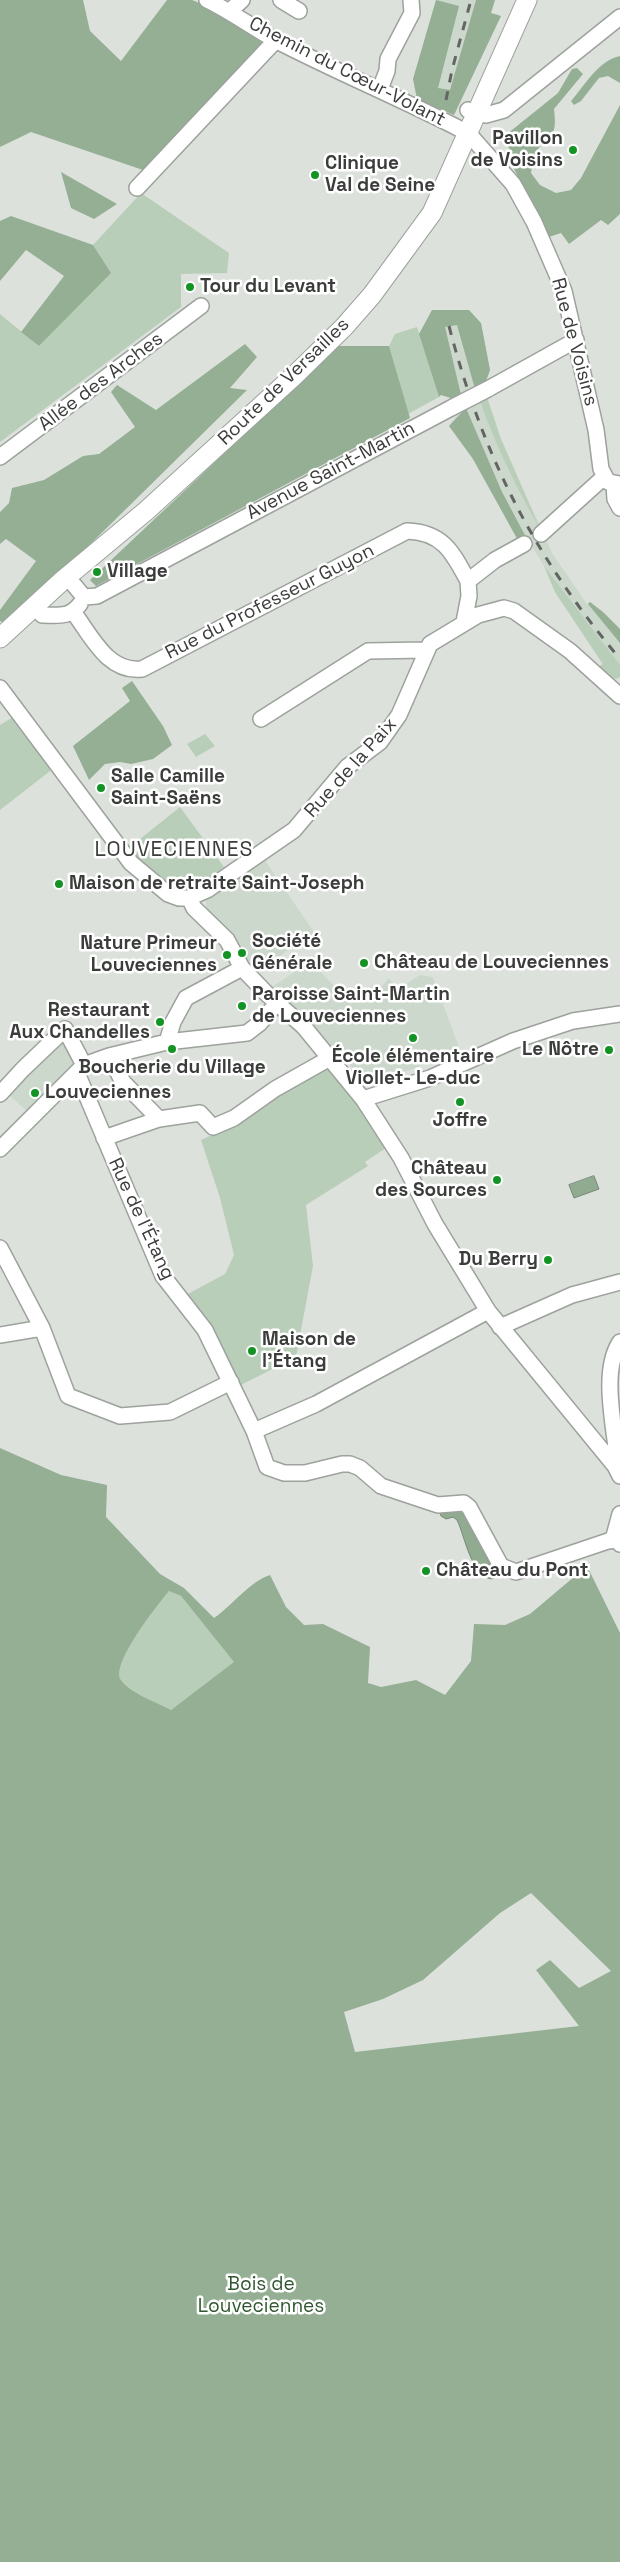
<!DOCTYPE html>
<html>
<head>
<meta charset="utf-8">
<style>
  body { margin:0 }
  canvas { display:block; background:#dce1dc }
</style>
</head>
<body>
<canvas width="620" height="2562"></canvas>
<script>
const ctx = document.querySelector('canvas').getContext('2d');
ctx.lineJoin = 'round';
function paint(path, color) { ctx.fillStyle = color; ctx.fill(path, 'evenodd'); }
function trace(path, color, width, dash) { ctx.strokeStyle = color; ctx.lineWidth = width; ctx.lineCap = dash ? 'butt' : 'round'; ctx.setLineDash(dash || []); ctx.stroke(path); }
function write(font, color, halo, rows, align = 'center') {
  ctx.font = font + ' "Space Grotesk",sans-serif'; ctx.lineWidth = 5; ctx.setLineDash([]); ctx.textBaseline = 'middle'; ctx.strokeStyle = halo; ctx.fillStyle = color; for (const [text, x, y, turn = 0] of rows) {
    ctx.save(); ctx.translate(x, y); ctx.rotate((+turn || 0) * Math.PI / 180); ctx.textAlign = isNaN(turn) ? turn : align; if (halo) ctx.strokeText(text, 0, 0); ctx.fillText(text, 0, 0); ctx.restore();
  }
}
paint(new Path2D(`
  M436 0H495L491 13 501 16 454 115 417 99 413 79Z
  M432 310 481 323 490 370 485 384 454 399 441 395 439 397 419 334Z
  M487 397 501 439 552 553 587 604 590 602 603 612 620 629V677L616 679 603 665 555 592 544 566 527 539 491 492 473 459 449 426 460 411Z
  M264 859 316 935 285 952 262 973 258 967 251 971 205 910 207 897Z
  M311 961 351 1004 373 985 378 990 389 978 398 989 420 975 433 977 460 1050 410 1070 375 1078 361 1076 272 987Z
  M60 1035 77 1067 30 1114 7 1093Z`), '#cdd8cd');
paint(new Path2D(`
  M141 193 229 253 227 273 181 274V307L0 442V314L39 346 110 273 93 245Z
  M417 327 439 397 408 414 389 346 395 334Z
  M487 397 501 439 540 529C516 487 496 446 480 401Z
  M544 566 620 665V677L616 679 607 675 597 667 603 664 555 592Z
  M13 717 54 768 0 810V725Z
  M205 734 215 746 196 757 187 744Z
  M180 807 224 867C209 878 191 892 171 887L132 855 145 847 140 839Z
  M325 1063 360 1107 386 1148 365 1162 368 1166 306 1205 313 1266 296 1357 239 1386 184 1296 225 1274 234 1255 220 1198 201 1140 237 1124Z
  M169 1591 181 1596 235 1662 171 1710C157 1702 131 1694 121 1680 110 1663 158 1606 169 1591Z`), '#b9ceb9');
paint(new Path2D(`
  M0 0H83L90 31 121 61 167 0H192L229 15 269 41 146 171 31 132 0 147Z
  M436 0 459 6 438 88 450 90 476 0H495L491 13 501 16 454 115 417 99 413 79Z
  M620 56V83L608 76 599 78 581 101 574 105 571 101C585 85 599 60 620 56Z
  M577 68 583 74 554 109C558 142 548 132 535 154 533 159 532 168 531 173L540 185 556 193 571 190 581 178 620 105V214L608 225 601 220 569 244 561 233 549 237 512 165 513 154 502 138 558 93 572 69Z
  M61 172 117 204 94 219 71 208Z
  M11 216 93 245 111 273 39 346 21 332 64 276 26 250 0 281V221Z
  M432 310H469L481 323 490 370 485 384 475 389 457 325 445 327 461 395 454 399 441 395 439 397 419 334Z
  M245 344 257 357 230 388 247 390 8 625 0 621V610L36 561 6 539 0 544V512L9 503 12 488 44 480 83 456 99 454 135 427 111 392 117 385 156 410Z
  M338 346H389L410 418 96 586 90 580Z
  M466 408 502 492 527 539 520 544 473 459 449 426Z
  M590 602 603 612 620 629V643L588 604Z
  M132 681 163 726 172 745 153 759 131 764 120 762 105 764 89 780 73 746 130 701 122 688Z
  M0 1448 61 1475 107 1485 106 1517 160 1574 184 1588 214 1618C233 1605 249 1582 270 1575L286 1607 304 1625 323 1624 370 1647 368 1683 381 1687 416 1680 445 1695 471 1661 474 1624 505 1625 530 1614 587 1566 620 1633V2562H0ZM169 1591 181 1596 234 1662 171 1710C157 1702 131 1694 121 1680 110 1664 158 1605 169 1591ZM531 1893 611 1971 579 1988 550 1960 536 1970 579 2026 355 2052 344 2012 383 1999 423 1980 500 1913Z`), '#94af93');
const water = new Path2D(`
  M594 1176 599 1189 574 1198 569 1185Z
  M464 1510 496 1577 492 1579C471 1577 465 1536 457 1520L453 1517 446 1519 441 1516 440 1512Z`);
paint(water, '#90ab8f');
trace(water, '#768a76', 1);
const minor = new Path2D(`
  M207 0C232 12 253 28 277 41 337 72 400 98 460 129
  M281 0 299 11
  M230 11 242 0
  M380 89 387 71 388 59 412 13 411 0
  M468 110 486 115 504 110 620 17
  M469 134 513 184 534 222 564 291 596 430 601 469 608 482 620 484
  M137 188 276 40
  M488 389 576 340
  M0 457 201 306
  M614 485 615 499 620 508
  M541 534 604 477
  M74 585 84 597
  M84 597 97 596 453 407
  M74 613C92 637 108 673 142 669L407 531C443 532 453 553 468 581
  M42 615C58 615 70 618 80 604
  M464 622 469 596 468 581 495 560 524 544
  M0 688 131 863 168 894 179 898H189L207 890 294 830 347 767 380 742 399 715 430 644 478 615 504 608 514 611 570 651 620 696
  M261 719 368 651 426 650
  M189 898 194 908 227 940 242 968 267 994 304 1027 363 1099 401 1158 435 1224 488 1311 615 1466 620 1476
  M167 1042 173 1022 186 998 242 968
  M109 1056 123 1082 159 1119 200 1113 213 1127 234 1118 275 1089 330 1058
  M77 1073 163 1276 205 1330 254 1431 267 1467 284 1473H305L342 1464H350L360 1468 381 1486 438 1505 464 1503 469 1507 501 1566 516 1572 608 1541 616 1540
  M0 1094 23 1069 65 1029 84 1065
  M363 1099 430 1078 513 1041 573 1021 620 1014
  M104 1138 159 1119
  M0 1149 84 1065 109 1056 167 1042 247 1033 260 1023 277 1003
  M0 1248 42 1328 68 1396 120 1416 170 1412 231 1382
  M500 1327 572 1295 620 1282
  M0 1335 42 1328
  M254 1431 316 1404 488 1311
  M615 1466 617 1457C614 1423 601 1371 620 1342
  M620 1514 614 1536 620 1544`);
const major = new Path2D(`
  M0 638 63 580 146 511 295 375 344 327 372 295 432 213 527 0`);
trace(minor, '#9da29d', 18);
trace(major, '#9da29d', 21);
trace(minor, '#fff', 15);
trace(major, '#fff', 19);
trace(new Path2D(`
  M446 100 452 70 471 0
  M449 326C483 457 534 556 620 659`), '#626562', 3, [9, 9]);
const minorBridge = new Path2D(`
  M453 407 488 389`);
trace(minorBridge, '#9da29d', 18, []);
trace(minorBridge, '#fff', 15);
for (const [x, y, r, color] of [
  [573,150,5,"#149325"],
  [315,175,5,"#149325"],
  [190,287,5,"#149325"],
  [97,572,5,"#149325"],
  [101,788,5,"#149325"],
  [59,884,5,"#149325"],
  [242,953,5,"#149325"],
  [227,955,5,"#149325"],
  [364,963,5,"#149325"],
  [242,1006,5,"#149325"],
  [160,1022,5,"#149325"],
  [413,1038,5,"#149325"],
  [172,1049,5,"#149325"],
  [609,1050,5,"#149325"],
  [35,1093,5,"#149325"],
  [460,1102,5,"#149325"],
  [497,1180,5,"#149325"],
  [548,1260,5,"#149325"],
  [252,1351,5,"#149325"],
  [426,1571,5,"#149325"]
]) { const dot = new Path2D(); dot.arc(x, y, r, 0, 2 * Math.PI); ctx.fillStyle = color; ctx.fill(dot); trace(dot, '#fff', 2); }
write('19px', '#3b3d3b', '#fff', [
  ["Chemin du Cœur-Volant",347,72,27],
  ["Rue de Voisins",574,342,75],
  ["Allée des Arches",101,382,-37],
  ["Route de Versailles",284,382,-44],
  ["Avenue Saint-Martin",331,471,-28],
  ["Rue du Professeur Guyon",270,602,-27],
  ["Rue de la Paix",351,768,-48],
  ["Rue de l'Étang",141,1219,65]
]);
write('bold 19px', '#3b3d3b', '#fff', [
  ["Pavillon",563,139,"right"],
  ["de Voisins",563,161,"right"],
  ["Clinique",325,164],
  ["Val de Seine",325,186],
  ["Tour du Levant",200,287],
  ["Village",107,572],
  ["Salle Camille",111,777],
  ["Saint-Saëns",111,799],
  ["Maison de retraite Saint-Joseph",69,884],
  ["Société",252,942],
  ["Générale",252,964],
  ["Nature Primeur",217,944,"right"],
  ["Louveciennes",217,966,"right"],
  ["Château de Louveciennes",374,963],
  ["Paroisse Saint-Martin",252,995],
  ["de Louveciennes",252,1017],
  ["Restaurant",150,1011,"right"],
  ["Aux Chandelles",150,1033,"right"],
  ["Le Nôtre",599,1050,"right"],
  ["École élémentaire",413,1057,"center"],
  ["Viollet- Le-duc",413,1079,"center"],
  ["Boucherie du Village",172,1068,"center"],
  ["Louveciennes",45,1093],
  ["Joffre",460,1121,"center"],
  ["Château",487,1169,"right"],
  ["des Sources",487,1191,"right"],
  ["Du Berry",538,1260,"right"],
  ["Maison de",262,1340],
  ["l'Étang",262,1362],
  ["Château du Pont",436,1571]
], 'left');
write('19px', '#2e562e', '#fff', [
  ["Bois de",261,2285],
  ["Louveciennes",261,2307]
]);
ctx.letterSpacing = '1px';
write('21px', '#3b3d3b', '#fff', [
  ["LOUVECIENNES",174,850]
]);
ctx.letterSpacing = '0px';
</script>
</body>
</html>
